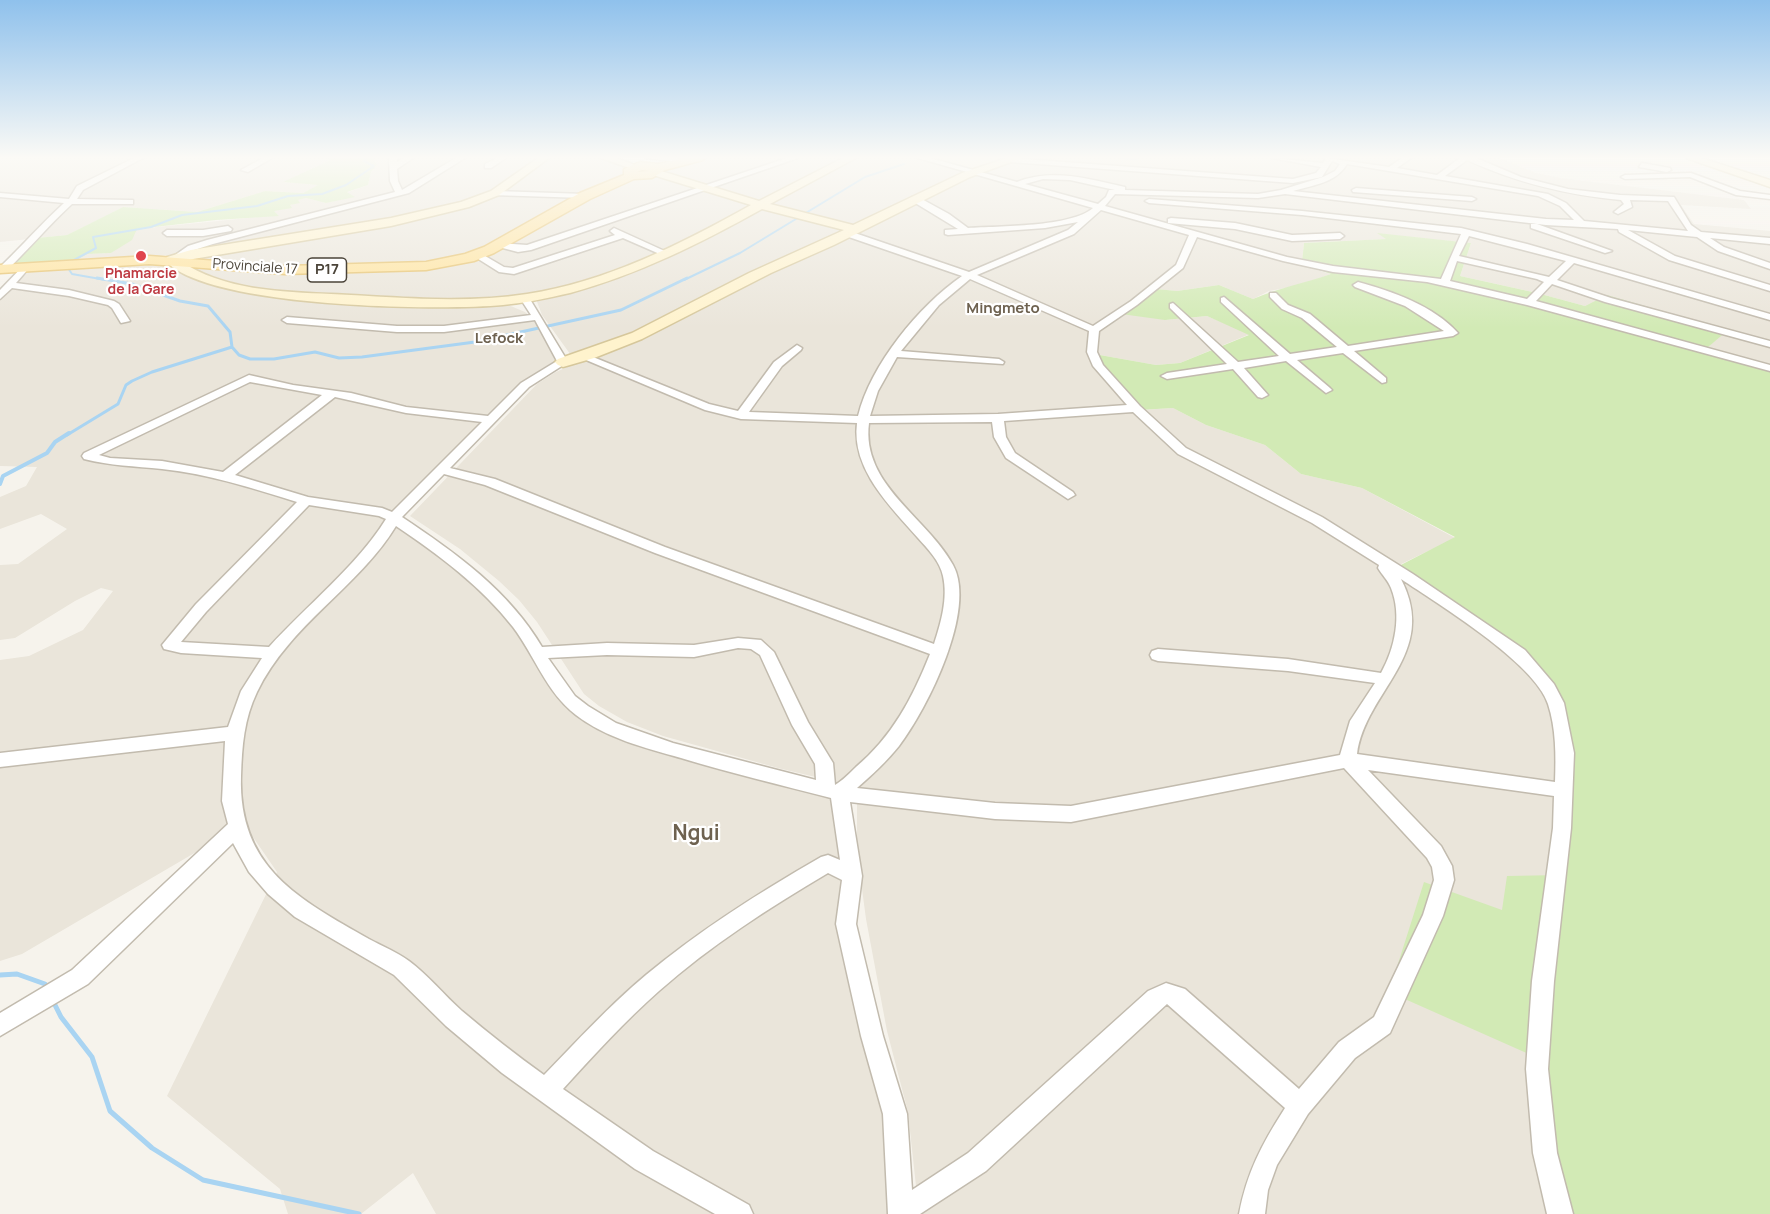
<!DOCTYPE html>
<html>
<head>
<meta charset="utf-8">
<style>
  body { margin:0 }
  canvas { display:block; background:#f6f3ec }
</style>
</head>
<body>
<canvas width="1770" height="1214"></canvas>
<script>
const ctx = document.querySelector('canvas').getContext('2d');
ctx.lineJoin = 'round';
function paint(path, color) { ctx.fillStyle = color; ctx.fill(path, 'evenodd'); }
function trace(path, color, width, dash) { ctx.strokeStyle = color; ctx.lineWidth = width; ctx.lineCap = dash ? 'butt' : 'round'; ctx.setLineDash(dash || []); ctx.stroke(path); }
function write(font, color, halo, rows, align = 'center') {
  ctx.font = font + ' Manrope,sans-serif'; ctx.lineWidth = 4.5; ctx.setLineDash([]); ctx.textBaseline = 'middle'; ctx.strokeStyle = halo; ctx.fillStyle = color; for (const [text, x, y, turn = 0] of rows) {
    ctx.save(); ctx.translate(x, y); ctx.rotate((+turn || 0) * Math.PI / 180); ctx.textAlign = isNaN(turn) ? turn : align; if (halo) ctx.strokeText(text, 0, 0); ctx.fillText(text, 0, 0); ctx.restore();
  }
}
paint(new Path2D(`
  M0 158H329L328 161 284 182 319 185 303 193 265 191 197 212 123 207 67 235 0 242Z
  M374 158H540L490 193 441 210 191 252 152 257 77 260 87 254 111 253 137 229 278 215 273 211 299 202 297 200 306 198 326 203 354 196 346 193 368 185 371 172 377 165Z
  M548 158H601L625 168 622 176 492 244 449 258 391 265 289 267 178 258 422 218 510 185Z
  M708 158H844L760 202 663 171Z
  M856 158H915L968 171 854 226 768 203Z
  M1033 158H1326L1315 174 1289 179 1109 167 1031 159Z
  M1334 158H1499L1536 173 1560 178 1744 200 1751 209 1681 205 1694 224 1770 231V365L1706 349 1727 329 1607 296 1585 306 1537 293 1460 276 1471 243 1379 234 1387 239 1304 243 1302 261 979 172 1014 162 1293 182 1323 175Z
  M975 173 1331 274 1302 285 1269 291 1253 299 1219 285 1177 291 1156 289 1165 320 1207 316 1250 334 1180 363 1156 365 1094 354 1139 409 916 418 742 413 723 410 590 358Z
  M655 175 753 206 682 243 637 261 570 285 524 296 473 300H420L280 292 227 281 191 269 198 266 256 273H346L425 268 452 264 604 191 643 177Z
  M762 208 834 226 842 232 644 329 573 358 542 315 536 299 647 265 733 226Z
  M155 261 168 268 216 285 258 295 312 300 506 304 525 312 541 325 564 362 529 383 397 518 453 553 492 584 529 626 576 698 620 728 847 793 854 921 902 1214H436L413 1173 361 1214H288L280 1189 167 1096 277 872 244 824 22 954 0 961V660L29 656 83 630 113 591 101 588 75 601 15 638 0 640V565L18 564 67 529 41 514 0 529V497L26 486 37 467 0 466V298L32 269Z
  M583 360 606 368 703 409 739 418 928 423 1173 408 1206 425 1265 445 1301 474 1362 488 1455 538 1395 567 1521 657 1553 699 1561 736 1540 1059 1559 1214H919L908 1112 887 1031 866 919 857 851V787L778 768 663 736 627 722 599 706 584 694 537 622 519 600 499 581 460 549 410 516 537 384 556 372Z`), '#eae5da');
paint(new Path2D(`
  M927 158H1003L972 169Z`), '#f7ead8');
paint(new Path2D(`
  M329 158H374L377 165 371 172 368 185 347 192 355 197 326 203 306 198 298 200 300 203 290 205 292 208 274 211 279 216 216 220 137 229 132 240 111 253 87 254 77 260 14 264 37 238 67 235 123 207 197 212 265 191 303 193 318 185 283 182 328 161Z
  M1377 233 1471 243 1460 276 1537 293 1585 306 1607 295 1728 330 1707 348 1770 365V1214H1559L1540 1059 1389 992 1424 882 1502 910 1507 876 1560 875 1564 801 1553 699 1521 657 1395 568 1455 537 1362 488 1301 474 1265 445 1206 425 1173 408 1139 410 1094 354 1156 365 1180 363 1249 335 1207 316 1165 320 1121 314 1156 289 1177 291 1219 285 1253 299C1278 288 1305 283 1331 274L1307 266 1302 261 1304 243 1386 239Z`), '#d2eab5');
trace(new Path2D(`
  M1121 158 1137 159
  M74 260 96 248 93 237 151 227 182 215 257 206 288 196 322 194 346 185 374 166 364 161 366 159 364 158
  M68 268 72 274 106 280
  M684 280 740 253 865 177 904 164`), '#a9d4f2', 2);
trace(new Path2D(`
  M97 278 132 284 180 301 208 306 230 332 232 347 239 355 250 359H274L315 352 339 358 362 357 475 342 621 310 687 278
  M67 435 118 404 126 385 132 381 152 372 232 347`), '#a9d4f2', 3);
trace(new Path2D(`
  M0 484 3 476 47 453 55 442 69 433`), '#a9d4f2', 4);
trace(new Path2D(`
  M0 975 17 974 45 984 47 989
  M53 1001 61 1017 92 1057 110 1111 152 1148 203 1180 359 1214`), '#a9d4f2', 5);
const street = new Path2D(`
  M134 158H143L83 190 77 199 130 200H133V204H72C49 225 30 248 7 270H1V266C23 245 41 224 64 203L0 197V193L69 199 77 186Z
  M263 158H272L248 172 241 170Z
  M389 158H397V162L404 158H413L397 169 398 181 402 190 456 158H465L409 193 213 244 194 250 179 260 171 258 188 246 207 240 395 192 390 181Z
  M497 158H506L491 168H485V164Z
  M646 158H676L693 161 689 163Z
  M787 158H798L531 250 518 252 495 246 499 243 527 245Z
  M918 158H930L1017 182C1053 168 1089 179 1125 187V190L1258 194 1281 190 1323 177 1335 171 1340 164 1332 161 1322 177 1293 183 1010 162 1006 160 1010 158 1293 179 1316 173 1321 167 1272 158 1323 163 1326 158 1389 167 1402 158H1411L1397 168 1437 175 1460 158H1476L1521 177 1568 189 1620 195 1674 197 1691 225 1701 232 1770 238V244L1710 238 1724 247 1770 263V269L1718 251 1697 237 1628 230 1675 256 1770 285V291L1669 260 1619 232 1618 229 1546 225 1285 194 1258 198 1115 194 1105 206 1287 257 1333 266 1441 279 1461 234 1302 215 1149 203 1145 201 1149 199 1302 211 1461 228 1527 244 1770 314V320L1574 263 1557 280 1611 298 1770 341V347L1605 302 1552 284 1536 301 1770 365V371L1527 305 1427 282 1333 272 1283 261 1197 237 1183 268 1137 305 1099 331 1097 352 1103 365 1140 406 1186 448 1322 517 1413 574 1525 650 1554 684 1564 703 1574 753 1571 828 1554 981 1548 1069 1557 1153 1573 1214H1547L1533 1153 1526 1069 1532 981 1553 828 1554 796 1368 770 1441 846 1452 866 1454 880 1443 916 1390 1033 1355 1058 1308 1114 1277 1165 1268 1190 1265 1214H1239C1247 1172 1262 1144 1285 1108L1167 1004 986 1171 920 1214H888L883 1114 861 1036 836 924 842 880 828 873C769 908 711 945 659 991 625 1021 594 1055 563 1089L653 1151 749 1205 753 1214H715L635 1169 502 1073 446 1026 394 975 295 917 268 894 249 872 233 843 88 984 0 1036V1013L72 970 228 824 222 801 225 741 0 767V753L228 727 241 691 262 658 181 653 164 649 162 645 196 604 297 502C252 488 209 474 162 469 134 466 111 466 84 459L82 456 84 453 249 375 293 385 351 393 406 407 488 416 521 383 557 361 535 320 444 332H397L287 323 282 320 287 317 397 326H444L531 315 520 298 525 295 528 296 568 362 529 387 450 468 495 479 665 547 934 644C941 623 948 598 943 576 940 561 927 548 918 538 890 506 851 469 857 423L741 419 705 410 579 357 580 355H588L709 404 738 411 774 362 797 345 802 348 801 350 782 366 749 412 858 416C871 364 919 306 962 276L843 235V231H849L969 272 1068 230 1078 222 1045 228 948 235 945 234V230L958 229 912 201V197H918L949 214 968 228C998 226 1072 227 1093 208ZM1467 160C1517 183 1567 195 1621 200L1624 204 1614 212 1618 214 1632 207 1630 200 1668 201 1688 231 1584 221 1566 203 1548 194 1445 176ZM1347 164 1538 196 1560 206 1574 220 1546 219 1293 191C1313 185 1336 183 1347 164ZM1043 179 1070 180 1115 190H1109L1106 197 1098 204 1025 184ZM1101 210 1189 235 1176 265 1131 301 1093 326 977 275 1074 234ZM1469 236 1566 261 1549 277 1459 256ZM1457 261 1537 279 1544 282 1527 299 1450 281ZM970 279 1089 331 1087 352 1093 366 1127 405 998 414 870 416 878 391 897 357 1003 364 1004 362 999 359 901 351 939 305ZM250 382 322 395 223 472 162 461 110 458 99 455ZM335 397 406 413 482 422 392 512 382 508 308 497 235 475ZM1133 412 1178 454 1312 523 1379 565 1378 568C1382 575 1388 580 1391 588 1402 615 1395 648 1381 673L1288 659 1158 649 1152 651 1150 655 1152 659 1158 661 1288 671 1375 683 1350 721 1340 755 1071 806 995 803 857 788C872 775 887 761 899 746 928 708 977 609 953 565 927 517 861 485 869 423L992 422 994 437 1006 458 1068 499 1075 495 1073 492 1015 453 1006 437 1004 421ZM444 474 485 485 655 553 930 654C913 697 892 737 856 767 850 773 842 781 835 785L833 763 808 722 774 652 761 640 738 638 694 645 607 643 542 647C509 591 456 553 402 517ZM309 505 379 516 386 519C357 566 306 606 269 647L181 642 206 612ZM396 526C439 555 481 586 513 627 535 656 546 692 576 715 606 738 645 748 681 758 730 773 781 785 831 798L840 860 828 855 821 857C760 892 700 930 646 975 609 1006 577 1041 544 1075 516 1055 488 1033 462 1011 444 995 428 975 409 961 397 952 382 946 369 939 299 899 238 868 241 776 242 746 244 719 257 692 289 625 359 587 396 526ZM1401 579C1438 604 1535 663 1548 704 1556 728 1556 756 1555 782L1357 754C1365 691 1440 654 1401 579ZM738 648 751 649 760 655 792 725 815 764 816 780 673 743 616 723 588 706 575 696 548 658 607 655 694 657ZM1344 768 1427 858 1432 867 1434 880 1423 915 1374 1017 1339 1042 1299 1089 1185 989 1166 983 1148 991 968 1153 912 1190 907 1114 883 1036 856 924 862 876 850 802 995 819 1071 822Z
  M1642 163 1670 168 1671 170 1667 172 1639 167Z
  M1691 173 1740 191 1770 195V199L1736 195 1690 177 1625 179 1621 177 1625 175Z
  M1356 188 1472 197 1476 199 1472 201 1353 192 1352 190Z
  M495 191 585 194 589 196 585 198 492 195V191Z
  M1171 218 1235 223 1292 235 1340 233 1344 236 1340 239 1292 241 1235 229 1168 223V219Z
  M1531 224H1537L1612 251 1605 253 1531 228Z
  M228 226 232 229 231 231 203 236H167L163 233 167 230H203Z
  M614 228 669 253 662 255 623 238 514 274 499 272 472 255 480 253 504 267 513 268 615 235 610 231Z
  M25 264 30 267 16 283 69 290 114 301 119 304 130 321 121 323 112 308 108 305 69 296 12 288 0 299V290Z
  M1358 282C1392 291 1434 306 1458 333L1453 336 1354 351 1386 378V382L1382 383 1343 353 1297 360 1330 388 1332 390 1326 393 1286 361 1244 368 1268 395 1262 398 1258 397 1233 369 1167 379 1161 376 1167 373 1227 364 1170 308V304L1173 303 1238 362 1279 356 1221 302V298L1224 297 1290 354 1337 347 1302 318 1282 309 1270 297V293H1276L1288 305 1310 314 1348 346 1444 331 1405 306 1355 287 1353 285Z`);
const secondary = new Path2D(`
  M538 158H549L499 195 469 207 391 226 181 261C222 290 282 292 331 294 396 297 462 304 527 294 606 282 681 244 751 205L653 175V171H661L759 201 843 158H856L770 204 853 225 962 173 1007 158H1022L970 177 834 245 771 273 642 339 594 358 563 367 558 365 555 362 558 359 632 333 749 273 844 230 762 209C701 243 637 275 570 293 548 298 525 303 503 305 439 311 205 308 165 260L167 257 191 250 391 218 461 202 491 191Z
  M601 158H616L640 167 635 170Z
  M1686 158H1701L1770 180V187Z`);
const primary = new Path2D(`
  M685 158H705L703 160 665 170 652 178 634 179 590 199 494 253 474 261 426 270 285 274 149 264 0 273V265L149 256 285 266 426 262 465 254 484 247 580 193 624 175V169L640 162 658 164ZM642 170 650 171 637 172Z`);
trace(street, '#c2bbae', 3);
trace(secondary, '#d6c79b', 3);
trace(primary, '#e6c16a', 3);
paint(street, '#fff');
paint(secondary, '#fff3cd');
paint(primary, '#ffe39c');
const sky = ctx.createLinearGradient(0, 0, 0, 328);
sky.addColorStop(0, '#8fc1ec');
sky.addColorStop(0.48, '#fbfaf6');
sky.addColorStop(1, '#fbfaf600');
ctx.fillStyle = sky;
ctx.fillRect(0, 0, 1770, 328);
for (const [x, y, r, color] of [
  [141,256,6,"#e0444e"]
]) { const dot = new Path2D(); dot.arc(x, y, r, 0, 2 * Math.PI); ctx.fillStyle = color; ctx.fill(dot); trace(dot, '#fff', 2); }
write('14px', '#4b4439', '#fff', [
  ["Provinciale 17",255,267,4]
]);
write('bold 14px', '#be3a42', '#fff', [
  ["Phamarcie",141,274],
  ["de la Gare",141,290]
]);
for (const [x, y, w] of [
  [327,270,39]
]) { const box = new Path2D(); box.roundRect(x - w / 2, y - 12, w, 24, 4.5); ctx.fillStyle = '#fff'; ctx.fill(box); trace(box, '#4b4439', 1.5); }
write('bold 15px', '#4b4439', null, [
  ["P17",327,270]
]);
write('bold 15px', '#6e6250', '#fff', [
  ["Mingmeto",1003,309],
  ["Lefock",499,339]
]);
write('bold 21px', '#6e6250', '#fff', [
  ["Ngui",696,834]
]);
</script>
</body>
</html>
